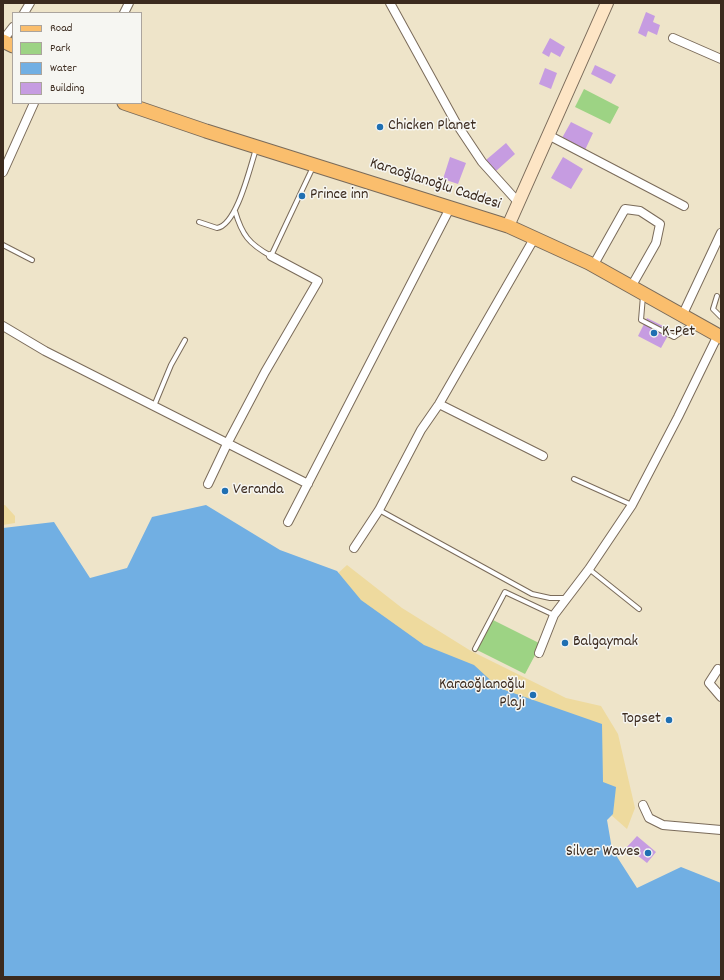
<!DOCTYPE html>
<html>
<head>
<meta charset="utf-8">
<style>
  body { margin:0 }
  #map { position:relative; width:724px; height:980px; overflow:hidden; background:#eee4c9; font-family:Dekko,sans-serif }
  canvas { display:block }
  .frame { position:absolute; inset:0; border:4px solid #3b2a1e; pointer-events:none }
  .legend { position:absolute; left:12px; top:12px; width:130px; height:92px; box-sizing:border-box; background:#f6f6f2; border:1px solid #aba49d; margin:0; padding:5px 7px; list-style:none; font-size:12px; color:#3b2a1e }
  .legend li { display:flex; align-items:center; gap:8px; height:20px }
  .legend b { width:20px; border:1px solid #aba49d }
</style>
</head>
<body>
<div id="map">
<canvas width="724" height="980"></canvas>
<div class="frame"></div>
<ul class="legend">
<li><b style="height:5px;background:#fabe6d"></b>Road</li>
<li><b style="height:11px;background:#9dd384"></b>Park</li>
<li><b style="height:11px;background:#71afe3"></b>Water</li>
<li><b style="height:11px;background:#c69ce1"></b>Building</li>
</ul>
</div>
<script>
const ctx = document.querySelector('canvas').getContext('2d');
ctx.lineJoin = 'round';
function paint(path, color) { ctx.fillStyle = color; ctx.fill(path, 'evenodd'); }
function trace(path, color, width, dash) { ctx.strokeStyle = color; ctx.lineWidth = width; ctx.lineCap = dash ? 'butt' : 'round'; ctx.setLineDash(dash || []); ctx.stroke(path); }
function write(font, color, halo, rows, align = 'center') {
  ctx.font = font + ' Dekko,sans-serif'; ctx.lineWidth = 3; ctx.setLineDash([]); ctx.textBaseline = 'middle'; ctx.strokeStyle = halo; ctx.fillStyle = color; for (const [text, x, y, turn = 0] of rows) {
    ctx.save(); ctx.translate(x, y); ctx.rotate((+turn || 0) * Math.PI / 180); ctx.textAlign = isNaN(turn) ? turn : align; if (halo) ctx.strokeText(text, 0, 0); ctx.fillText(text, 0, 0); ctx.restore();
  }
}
paint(new Path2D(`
  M584 89 619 107 610 124 575 107Z
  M493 620 541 644 525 674 477 650Z`), '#9dd384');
paint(new Path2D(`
  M3 505H5L15 516V523L3 525Z
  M347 565 402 608 471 651 566 698 601 706 618 734 635 808 627 829 610 814 599 784 497 691 409 640 359 604 336 575Z`), '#eeda9e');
paint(new Path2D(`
  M206 505 280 550 337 571 361 600 424 645 474 665 499 688 602 724 603 782 616 787 613 814 607 820 612 849 637 888 681 867 721 883V977H3V528L54 522 90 578 127 568 152 517Z`), '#71afe3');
paint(new Path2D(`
  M646 12 655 16 653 22 660 25 657 35 648 31 646 37 638 33Z
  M550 38 565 47 560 57 551 52 549 57 542 53Z
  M595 65 616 75 611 84 591 74Z
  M545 68 557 73 551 89 539 84Z
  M571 122 593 133 585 150 562 138Z
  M506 143 515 154 496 171 486 160Z
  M450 157 466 163 458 184 443 179Z
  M563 157 583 169 571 189 551 178Z
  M647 318 671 330 661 348 638 336Z
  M637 836 656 852 647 863 627 847Z`), '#c69ce1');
const lane = new Path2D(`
  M235 211C242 235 249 244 271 256L313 167
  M199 222 217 228C237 225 250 167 256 149
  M3 245 32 260
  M643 296 641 320 674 337 693 324
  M717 296 713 309 721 317
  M154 406 171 365 185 340
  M574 479 632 505
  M379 510 532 594 550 598H566
  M589 569 639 609
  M475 649 505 592 554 615`);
const street = new Path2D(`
  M390 3 456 123 482 162 518 202
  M24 13 30 3
  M124 13 129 3
  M673 38 721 59
  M3 40 13 27
  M550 136 684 206
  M3 172 34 103
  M593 266 625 209 640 211 660 224 656 243 631 287
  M682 316 721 233
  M3 326 45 351 308 484
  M439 404 543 456
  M208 484 227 444 265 372 318 281 271 256
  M288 522 450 208
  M354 548 379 510 421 430 439 404 535 237
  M539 653 554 615 589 569 632 505 678 417 718 335
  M718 669 709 683 721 697
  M643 805 649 818 663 825 721 830`);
const secondary = new Path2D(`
  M508 226 607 3`);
const primary = new Path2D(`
  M3 41 13 46
  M124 103 206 131 508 226 589 263 721 337`);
trace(lane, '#7a6b5a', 6);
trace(street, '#7a6b5a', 10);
trace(secondary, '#7a6b5a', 14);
trace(primary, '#7a6b5a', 15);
trace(lane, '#fff', 4);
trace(street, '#fff', 8);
trace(secondary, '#fde5c5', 12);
trace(primary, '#fabe6d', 13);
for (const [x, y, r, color] of [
  [380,127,4,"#1f6fb2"],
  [302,196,4,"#1f6fb2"],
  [654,333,4,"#1f6fb2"],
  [225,491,4,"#1f6fb2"],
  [565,643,4,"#1f6fb2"],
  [533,695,4,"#1f6fb2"],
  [669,720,4,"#1f6fb2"],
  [648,853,4,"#1f6fb2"]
]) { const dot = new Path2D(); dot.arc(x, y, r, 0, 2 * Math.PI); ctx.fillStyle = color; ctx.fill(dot); trace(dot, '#f6f6f2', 1.5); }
write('16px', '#3b2a1e', '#f6f6f2', [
  ["Chicken Planet",388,127],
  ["Prince inn",310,196],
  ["K-Pet",662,333],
  ["Veranda",233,491],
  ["Balgaymak",573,643],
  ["Karaoğlanoğlu",525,686,"right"],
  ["Plajı",525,704,"right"],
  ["Topset",661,720,"right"],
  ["Silver Waves",640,853,"right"]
], 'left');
write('16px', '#3b2a1e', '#f6f6f2', [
  ["Karaoğlanoğlu Caddesi",435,185,18]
]);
</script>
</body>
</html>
